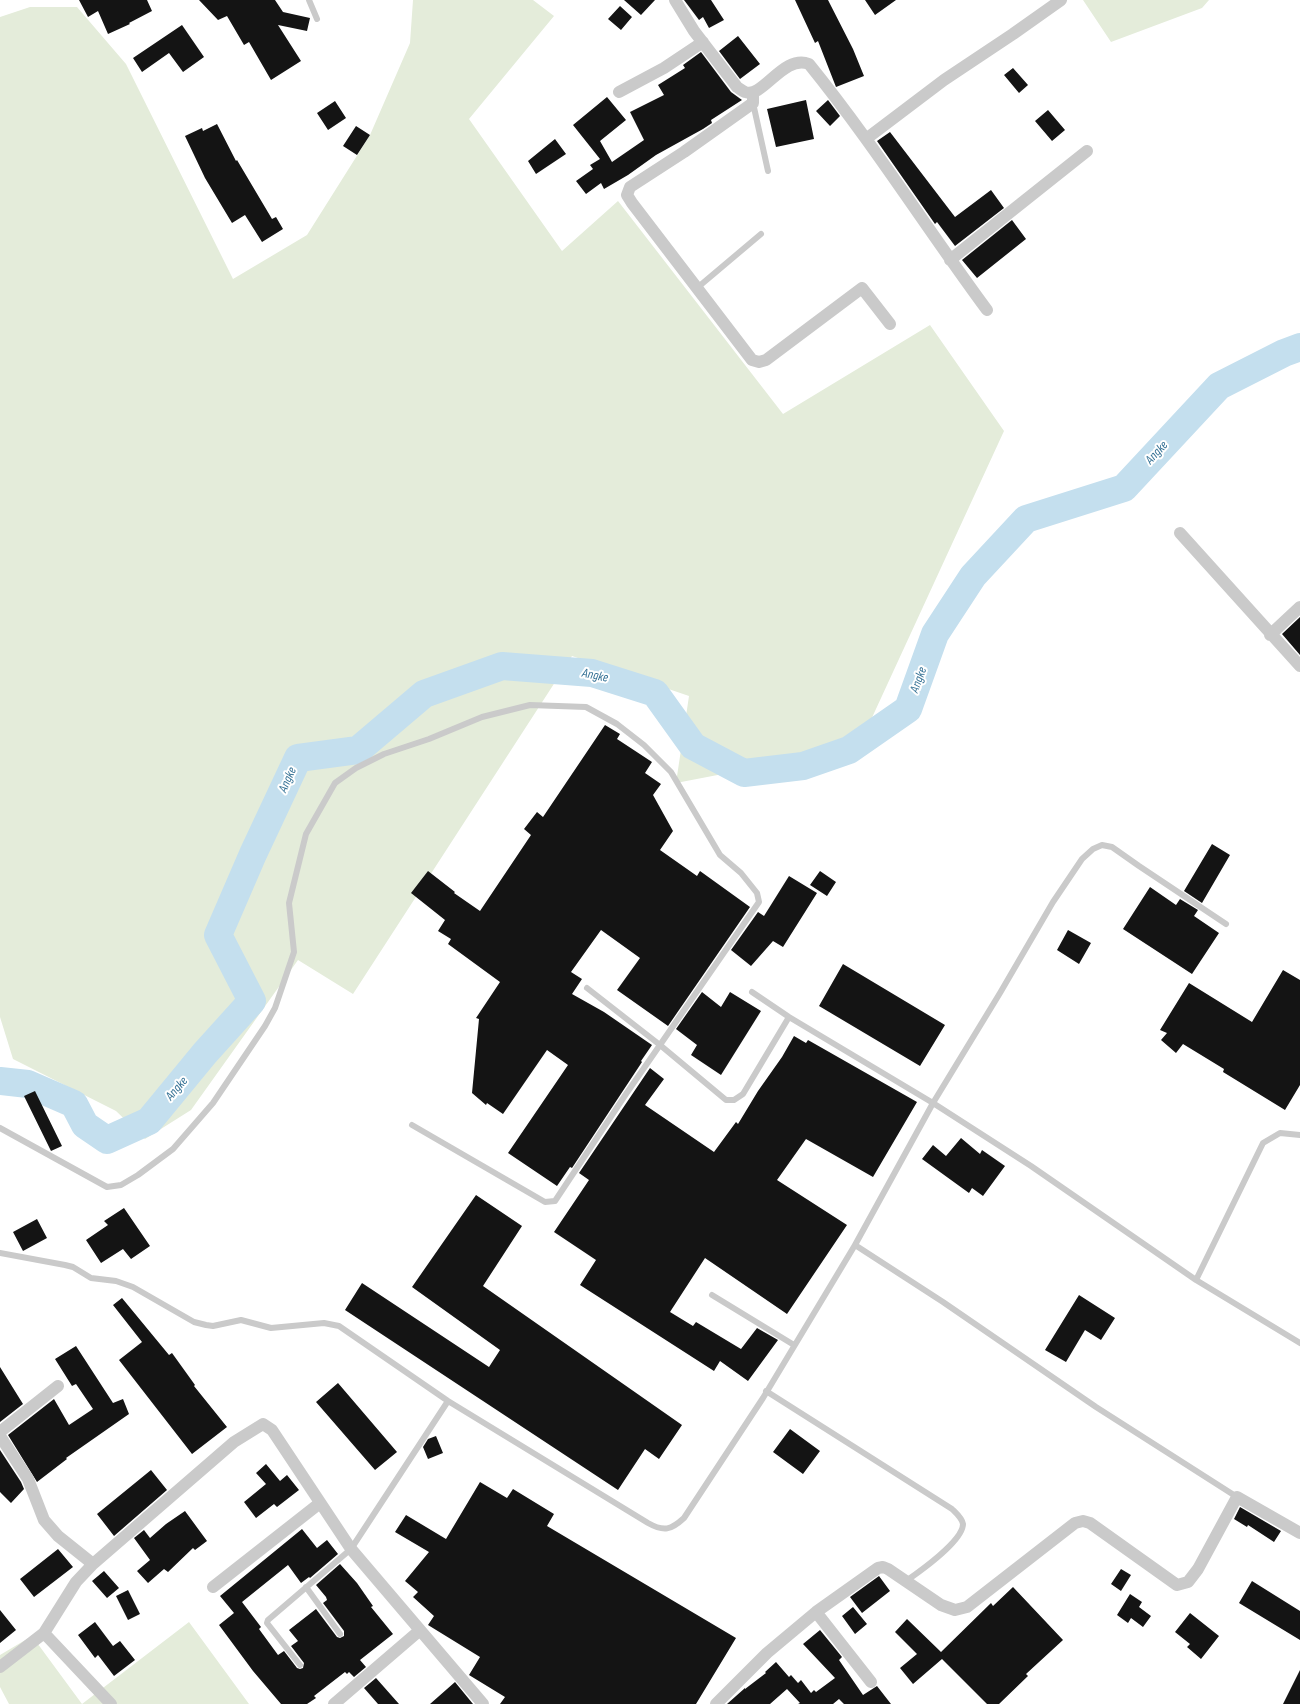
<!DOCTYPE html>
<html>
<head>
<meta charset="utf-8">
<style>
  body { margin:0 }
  canvas { display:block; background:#fff }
</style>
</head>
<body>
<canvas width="1300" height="1704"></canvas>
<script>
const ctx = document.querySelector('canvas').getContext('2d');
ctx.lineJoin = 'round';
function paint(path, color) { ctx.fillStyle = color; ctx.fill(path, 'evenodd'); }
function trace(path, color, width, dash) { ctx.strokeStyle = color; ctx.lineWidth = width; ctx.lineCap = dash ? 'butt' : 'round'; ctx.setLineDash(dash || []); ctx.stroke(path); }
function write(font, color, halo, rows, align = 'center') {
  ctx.font = font + ' "Sofia Sans Condensed",sans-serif'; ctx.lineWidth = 4; ctx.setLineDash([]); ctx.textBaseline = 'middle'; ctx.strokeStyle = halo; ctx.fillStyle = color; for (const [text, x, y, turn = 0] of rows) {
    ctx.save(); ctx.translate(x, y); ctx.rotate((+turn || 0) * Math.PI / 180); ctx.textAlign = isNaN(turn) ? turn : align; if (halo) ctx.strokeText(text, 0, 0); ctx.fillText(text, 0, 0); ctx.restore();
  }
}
paint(new Path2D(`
  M413 0H533L554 16 469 119 562 251 618 201 783 414 930 325 1004 431 858 748 676 783 689 696 572 656 353 994 298 960 191 1110 145 1139 116 1111 13 1059 0 1017V17L30 7H77L126 64 233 279 307 235 370 135 410 43Z
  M1083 0H1209L1202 8 1111 42Z
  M189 1622 249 1704H9L0 1687V1655L32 1636 82 1704Z`), '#e4ecda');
trace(new Path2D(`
  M0 1081 28 1084 74 1104 85 1125 107 1140 149 1121 205 1053 252 1001 218 935 253 854 298 758 358 750 424 694 502 666 592 673 655 693 693 746 744 773 803 766 849 750 908 709 935 634 973 576 1026 519 1124 488 1219 386 1284 353 1300 347`), '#c4dfee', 28);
paint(new Path2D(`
  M79 0H147L152 11 129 23 130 24 108 34 98 11 88 17Z
  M199 0H275L283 12 310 18 307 31 278 25 301 61 271 80 249 42 244 45 227 16 218 20Z
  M624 0H655L641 15Z
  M684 0H711L724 20 709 28 703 17 699 20Z
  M795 0H828L853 49 864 76 836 87 818 41 815 43Z
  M865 0H896L875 15Z
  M620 6 632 17 621 30 608 19Z
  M182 25 204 57 183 72 169 53 142 72 133 58Z
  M738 36 760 64 740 79 719 51Z
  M701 52 731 92 742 100 711 120 712 123 703 129 656 155 628 175 604 189 601 183 586 194 576 181 593 169 590 165 600 159 573 125 607 97 626 120 600 141 612 162 644 140 630 112 664 95 658 85 685 68 683 65Z
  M1013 68 1028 85 1019 93 1004 75Z
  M806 100 814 139 776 147 767 109Z
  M828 100 840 116 830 126 816 111Z
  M335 101 346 118 328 130 317 113Z
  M1048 110 1065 130 1052 141 1035 121Z
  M217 124 236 161 237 160 272 219 276 217 283 229 262 242 245 215 232 223 205 178 185 136 202 128 203 131Z
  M356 126 370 135 357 155 343 146Z
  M890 132 955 217 991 190 1004 208 955 246 937 222 935 224 877 141Z
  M555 139 566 154 536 174 528 161Z
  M1012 220 1026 239 977 278 962 260Z
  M1300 617V655L1282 634Z
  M605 725 620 734 617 739 652 762 645 773 661 784 653 795 673 831 660 850 697 876 700 871 750 907 668 1026 617 990 640 958 601 930 571 972 582 979 572 994 604 1012 652 1045 641 1061 642 1062 572 1168 570 1167 557 1186 508 1153 568 1065 547 1050 503 1114 487 1103 486 1105 472 1093 479 1019 476 1018 500 982 448 944 451 939 438 931 445 920 411 893 428 871 455 892 454 893 480 911 531 835 524 829 537 812 543 817Z
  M1212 844 1230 855 1202 903 1184 891Z
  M820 871 836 882 827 896 810 885Z
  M789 876 817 893 783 947 773 941 751 966 731 950 758 912 764 916Z
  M1150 887 1176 905 1180 899 1198 910 1194 916 1219 933 1192 974 1123 929Z
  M1068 930 1091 943 1079 964 1057 950Z
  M843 964 945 1025 920 1066 819 1006Z
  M1283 970 1300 980V1085L1285 1110 1223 1072 1224 1069 1183 1044 1176 1053 1161 1040 1167 1033 1160 1030 1189 983 1252 1022Z
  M702 992 721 1007 730 992 761 1011 721 1075 691 1055 697 1045 676 1029Z
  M794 1036 806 1043 808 1040 917 1102 873 1177 806 1139 777 1180 847 1225 787 1314 705 1258 670 1312 693 1326 696 1322 741 1349 757 1328 778 1340 748 1381 720 1361 714 1371 580 1285 596 1260 554 1232 589 1180 579 1173 650 1068 664 1079 645 1105 714 1152 736 1122 738 1124 758 1091 782 1057Z
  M35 1091 62 1146 51 1151 24 1096Z
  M961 1138 980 1154 982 1150 1005 1166 983 1196 972 1188 969 1193 922 1159 933 1145 946 1156Z
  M476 1195 522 1226 483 1286 682 1425 659 1459 645 1449 618 1490 345 1310 362 1283 489 1367 500 1350 412 1287Z
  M124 1208 150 1246 131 1259 123 1249 101 1263 86 1240 108 1225 104 1221Z
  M37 1219 47 1238 23 1251 13 1232Z
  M1079 1295 1115 1318 1101 1340 1085 1330 1066 1362 1045 1350Z
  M122 1298 169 1355 172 1353 195 1385 194 1386 227 1427 192 1454 119 1360 142 1342 113 1305Z
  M76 1346 113 1403 123 1399 129 1414 66 1458 67 1459 37 1482 8 1435 54 1399 69 1425 93 1409 76 1384 72 1386 55 1359Z
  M0 1367 23 1404 0 1422Z
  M338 1383 397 1452 375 1470 316 1402Z
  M790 1429 820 1451 803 1474 773 1452Z
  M436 1436 443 1453 428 1459 423 1447 428 1439Z
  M0 1450 21 1482 24 1489 11 1503 0 1492Z
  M266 1464 280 1481 287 1475 299 1490 277 1507 274 1504 256 1518 244 1502 266 1484 256 1473Z
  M151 1470 167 1490 114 1536 97 1514Z
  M480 1482 507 1498 513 1489 554 1514 547 1526 736 1638 696 1704H500L505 1697 469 1675 480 1657 428 1625 434 1616 413 1597 418 1592 405 1581 429 1552 395 1532 406 1515 446 1539Z
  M1240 1507 1281 1531 1274 1542 1248 1525 1247 1527 1234 1519Z
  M185 1511 207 1541 195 1550 193 1548 168 1572 164 1569 148 1583 137 1571 150 1560 134 1538 144 1530 150 1538 166 1524Z
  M302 1529 317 1548 327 1540 338 1554 310 1578 309 1577 301 1583 288 1565 242 1602 261 1627 259 1629 278 1655 284 1651 297 1668 300 1669 303 1668 304 1663 291 1646 298 1641 289 1630 316 1609 337 1637 340 1638 344 1636V1631L323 1603 327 1600 326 1597 316 1585 340 1564 357 1583 373 1606 371 1607 393 1634 360 1660 366 1667 354 1677 349 1672 347 1674 345 1672 314 1696 316 1698 307 1704H281L253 1671 219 1625 234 1613 220 1596Z
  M58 1549 73 1567 34 1597 20 1579Z
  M1121 1569 1131 1575 1121 1591 1111 1584Z
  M104 1571 119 1588 107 1598 92 1581Z
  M879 1576 890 1591 862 1613 850 1597Z
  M1252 1581 1300 1611V1640L1239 1603Z
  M1013 1587 1063 1640 1026 1674 1028 1676 999 1704H987L942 1659 913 1684 900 1668 917 1654 895 1632 907 1619 941 1652 991 1603 993 1606Z
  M128 1590 140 1614 128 1620 116 1596Z
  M1130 1594 1142 1602 1139 1607 1151 1616 1143 1627 1131 1618 1128 1623 1117 1615Z
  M853 1607 867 1624 855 1634 842 1616Z
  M0 1610 16 1630 0 1643Z
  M1190 1613 1219 1636 1201 1659 1187 1647 1190 1644 1175 1632Z
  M95 1622 113 1646 120 1641 135 1660 114 1676 98 1655 95 1658 78 1635Z
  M820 1630 842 1657 839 1660 863 1695 877 1686 891 1704H844L839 1699 833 1704H798L800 1703 787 1689 770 1704H727L745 1688V1689L766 1673 765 1672 776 1662 789 1677 791 1675 798 1683 801 1680 811 1693 814 1690 816 1692 835 1678 803 1644Z
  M1300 1670V1704H1283Z
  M376 1678 399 1704H378L364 1688Z
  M455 1682 473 1704H430Z`), '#141414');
trace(new Path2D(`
  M309 0 317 19
  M753 103 768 171
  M697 288 761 234
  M587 988 660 1045 726 1100H734L743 1094 789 1017
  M752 992 789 1017 933 1103 1031 1166 1196 1280 1300 1343
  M0 1128 107 1187 121 1185 138 1175 173 1149 213 1103 265 1026 275 1008 294 952 289 903 306 834 335 783 356 768 384 754 429 739 482 717 530 705 586 707 617 724 644 745 671 772 720 855 741 873 757 893 759 902 626 1094 555 1201 545 1202 412 1125
  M855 1245 943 1302 1096 1407 1237 1497
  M0 1253 65 1265 73 1267 91 1278 116 1281 133 1287 194 1322 206 1325 213 1326 241 1320 271 1328 324 1323 339 1326 448 1401 648 1523C664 1532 671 1530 684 1518L763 1398 855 1245 933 1103 1000 993 1053 902 1082 859 1093 849 1102 845 1112 847 1139 866 1226 924
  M1196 1280 1263 1143 1280 1133 1300 1135
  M712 1295 794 1345
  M766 1391 952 1509C956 1513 962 1518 963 1524 963 1541 919 1572 906 1581
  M306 1587 340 1634
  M300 1665 267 1623 268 1620 351 1549 448 1401`), '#cacaca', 6);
trace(new Path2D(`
  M675 0 694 31 737 87C739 88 742 91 745 92 763 99 783 54 809 64 873 143 927 229 987 310
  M619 92 664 68 703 42
  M753 93V103L684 152 630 187 627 195 632 203 752 360 759 362 766 360 862 288 890 324
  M866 139 944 80 1013 34 1061 0
  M950 260 1087 151
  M1180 533 1300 666
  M1270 635 1300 607
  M58 1386 1 1431 0 1436 28 1479 44 1520 58 1536 93 1564
  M213 1587 320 1503
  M816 1612 871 1682
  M44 1633 111 1704
  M0 1667 44 1633 76 1582 93 1564 234 1442 263 1424 272 1430 351 1549 483 1704
  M334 1704 419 1631
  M716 1704 767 1653 816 1612 878 1568 883 1567 888 1569 941 1605 955 1610 967 1607 1075 1523 1083 1521 1090 1523 1177 1585 1188 1582 1198 1569 1237 1497 1300 1533`), '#cacaca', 12);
write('italic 13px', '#367295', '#fff', [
  ["Angke",1157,453,-47],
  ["Angke",595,676,12],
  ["Angke",919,680,-70],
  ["Angke",288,780,-66],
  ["Angke",177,1089,-49]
]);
</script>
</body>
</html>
